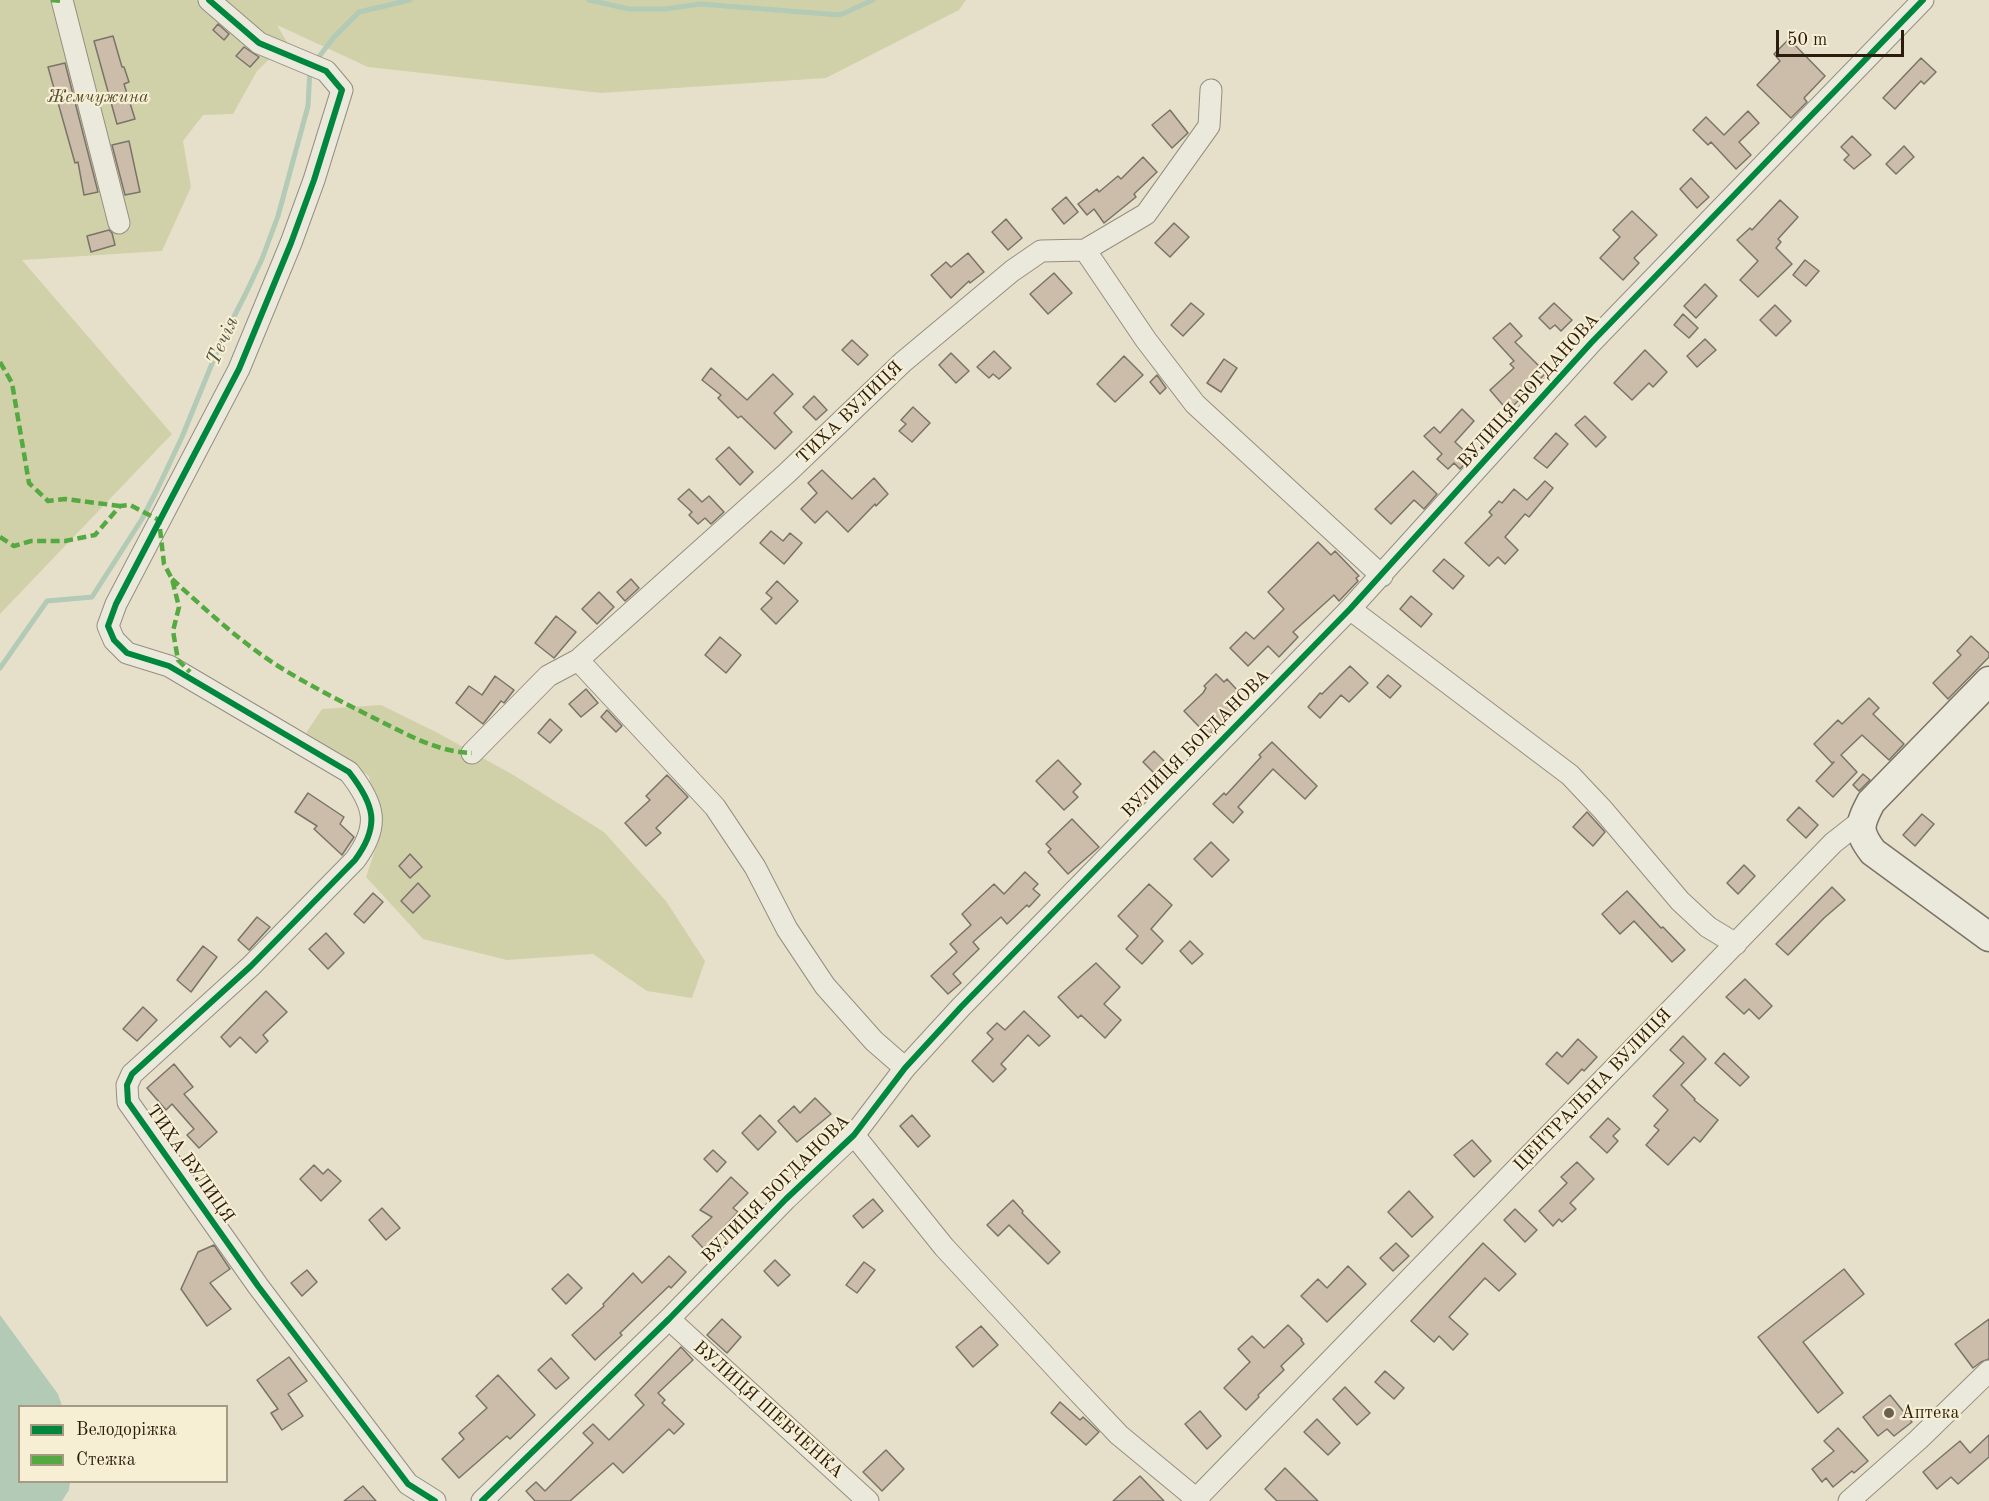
<!DOCTYPE html>
<html>
<head>
<meta charset="utf-8">
<style>
  body { margin:0 }
  #map { position:relative; width:1989px; height:1501px; overflow:hidden; background:#e6e0ca; font-family:"Old Standard TT",serif }
  canvas { display:block }
  .legend { position:absolute; left:18px; top:1405px; width:210px; height:78px; box-sizing:border-box; background:#f7efd4; border:2px solid #a59b85; margin:0; padding:8px 10px; list-style:none; font-size:18px; color:#2b1c0e }
  .legend li { display:flex; align-items:center; gap:12px; height:30px }
  .legend b { width:30px; border:2px solid #a59b85 }
  .scale { position:absolute; left:1776px; top:30px; width:128px; height:27px; box-sizing:border-box; border:3px solid #2b1c0e; border-top:0; padding-left:8px; font-size:18px; line-height:21px; white-space:nowrap; color:#2b1c0e; -webkit-text-stroke:4px #f7efd4; paint-order:stroke }
</style>
</head>
<body>
<div id="map">
<canvas width="1989" height="1501"></canvas>
<ul class="legend">
<li><b style="height:8px;background:#00873e"></b>Велодоріжка</li>
<li><b style="height:8px;background:#54a941"></b>Стежка</li>
</ul>
<div class="scale">50 m</div>
</div>
<script>
const ctx = document.querySelector('canvas').getContext('2d');
ctx.lineJoin = 'round';
function paint(path, color) { ctx.fillStyle = color; ctx.fill(path, 'evenodd'); }
function trace(path, color, width, dash) { ctx.strokeStyle = color; ctx.lineWidth = width; ctx.lineCap = dash ? 'butt' : 'round'; ctx.setLineDash(dash || []); ctx.stroke(path); }
function write(font, color, halo, rows, align = 'center') {
  ctx.font = font + ' "Old Standard TT",serif'; ctx.lineWidth = 4.5; ctx.setLineDash([]); ctx.textBaseline = 'middle'; ctx.strokeStyle = halo; ctx.fillStyle = color; for (const [text, x, y, turn = 0] of rows) {
    ctx.save(); ctx.translate(x, y); ctx.rotate((+turn || 0) * Math.PI / 180); ctx.textAlign = isNaN(turn) ? turn : align; if (halo) ctx.strokeText(text, 0, 0); ctx.fillText(text, 0, 0); ctx.restore();
  }
}
paint(new Path2D(`
  M0 0H966L959 10 826 78 601 93 368 67 277 25 287 42 257 71 233 114 203 115 183 141 191 187 162 251 22 260 172 434 0 614Z
  M381 705 438 733 515 776 604 832 666 901 705 961 692 998 647 991 593 954 507 960 423 939 366 877 379 838 369 776 306 733 322 709Z`), '#d0d1a9');
paint(new Path2D(`
  M0 1315 58 1394 62 1406H20V1482H70L69 1490 62 1501H0Z`), '#b2cab6');
trace(new Path2D(`
  M589 0 629 9H665L700 4 840 15 873 0
  M315 62 334 37 359 12 410 0
  M0 668 47 601 92 597 142 519 157 490 182 437 220 344 246 293 262 259 278 216 308 106 310 69`), '#b2cab6', 5);
const building = new Path2D(`
  M218 24 229 34 224 40 213 30Z
  M113 36 122 67H124L129 82 124 84 135 119 117 124 94 41Z
  M1789 39 1825 76 1804 98 1807 102 1791 118 1757 85 1780 61 1774 54Z
  M244 47 259 57 250 67 236 56Z
  M1921 58 1936 72 1924 84 1921 81 1895 109 1883 98Z
  M65 63 98 192 84 195 78 162 75 163 48 67Z
  M1170 110 1188 133 1172 148 1152 125Z
  M1748 111 1759 123 1739 142 1751 155 1736 169 1711 142 1708 145 1693 130 1706 117 1724 135Z
  M1852 136 1871 155 1854 169 1844 160 1849 155 1841 147Z
  M129 141 140 192 125 195 112 145Z
  M1904 146 1914 157 1896 174 1886 164Z
  M1143 157 1157 172 1134 194 1136 197 1104 223 1094 209 1087 215 1078 204 1097 189 1099 192 1118 176 1121 179Z
  M1691 178 1709 197 1697 208 1680 189Z
  M1066 197 1078 212 1064 224 1052 209Z
  M1780 200 1798 217 1778 239 1781 242 1776 248 1792 264 1758 297 1740 280 1758 261 1737 240 1750 228 1752 230Z
  M1632 211 1657 235 1634 258 1639 263 1623 280 1600 258 1620 237 1613 230Z
  M1006 219 1022 238 1008 250 992 232Z
  M1174 223 1189 237 1170 257 1155 243Z
  M109 230 112 233 115 245 91 252 87 236Z
  M968 253 984 272 970 283 969 281 951 298 931 275 946 262 951 267Z
  M1805 260 1819 271 1806 286 1793 275Z
  M1054 273 1072 293 1048 314 1030 294Z
  M1705 284 1717 296 1696 318 1684 306Z
  M1191 303 1204 314 1183 336 1171 325Z
  M1554 303 1572 320 1561 331 1555 325 1550 329 1539 318Z
  M1775 305 1791 321 1776 336 1760 320Z
  M1683 314 1698 328 1689 338 1674 325Z
  M1510 323 1522 336 1515 342 1546 373 1508 411 1490 390 1514 368 1510 364 1514 361 1493 338Z
  M1705 339 1716 350 1697 367 1687 356Z
  M852 340 868 355 858 365 842 350Z
  M1645 350 1667 372 1653 387 1649 383 1632 400 1614 383Z
  M994 351 1011 368 999 379 993 374 989 378 977 367Z
  M951 353 969 371 956 383 939 365Z
  M1124 356 1143 375 1115 402 1097 384Z
  M1224 359 1237 368 1221 392 1207 383Z
  M711 368 747 400 773 374 793 394 774 413 792 432 775 449 741 416 738 418 718 398 721 395 702 380Z
  M1157 375 1166 388 1160 394 1150 382Z
  M814 396 827 410 816 420 803 407Z
  M913 407 930 423 912 442 899 431 906 424 901 420Z
  M1462 409 1474 421 1455 442 1471 457 1460 469 1454 463 1448 469 1437 459 1442 454 1424 436 1434 427 1440 433Z
  M1585 416 1606 437 1596 447 1575 425Z
  M1556 433 1568 444 1547 468 1534 458Z
  M729 447 753 472 740 485 716 459Z
  M822 470 852 499 874 478 888 494 876 506 875 504 848 532 827 511 815 523 801 509 817 493 808 483Z
  M1413 471 1437 494 1424 509 1414 500 1391 524 1375 509Z
  M1545 481 1553 488 1529 517 1525 514 1505 537 1518 550 1505 564 1498 557 1489 566 1465 543 1492 515 1489 512 1499 501 1502 503 1514 489 1527 500Z
  M689 489 702 502 709 496 724 512 711 524 705 518 698 524 689 515 692 512 678 499Z
  M771 531 783 541 790 533 802 543 784 564 760 543Z
  M1318 542 1331 555 1335 551 1359 576 1356 578 1358 581 1339 601 1334 595 1293 632 1298 637 1279 657 1268 646 1248 666 1230 648 1246 632 1254 639 1284 609 1268 592Z
  M1444 559 1464 576 1453 589 1433 571Z
  M631 579 639 588 625 601 617 592Z
  M777 581 798 601 776 624 761 609 772 598 766 593Z
  M599 592 614 607 597 624 582 609Z
  M1411 596 1432 614 1421 627 1400 609Z
  M556 616 576 632 554 658 535 643Z
  M1971 636 1989 653V657L1948 699 1933 683 1961 655 1957 651Z
  M720 637 741 655 726 673 705 655Z
  M1350 666 1368 683 1349 702 1341 695 1320 718 1308 707 1320 693 1322 694Z
  M1216 674 1224 682 1227 679 1239 692 1232 698 1238 705 1208 736 1184 711 1203 693 1206 688 1204 686Z
  M1388 675 1401 686 1390 698 1377 687Z
  M495 676 514 690 504 703 501 701 483 724 456 703 469 686 482 695Z
  M586 689 598 703 581 717 569 704Z
  M1869 698 1879 708 1873 714 1904 744 1889 760 1862 735 1841 755 1857 772 1833 797 1816 781 1834 762 1832 763 1814 744 1838 720 1842 724Z
  M607 710 622 726 616 732 601 717Z
  M550 719 562 730 550 743 538 733Z
  M1272 742 1317 786 1305 799 1273 769 1238 807 1243 812 1233 823 1213 804 1224 793 1226 795 1261 757 1259 755Z
  M1154 751 1173 770 1162 781 1143 762Z
  M1058 760 1081 784 1073 792 1078 797 1064 810 1036 781Z
  M1863 774 1870 780 1859 791 1853 785Z
  M667 775 688 797 656 828 661 833 646 846 625 823 650 800 646 796Z
  M308 793 344 817 340 824 354 837 342 855 314 829 317 826 295 812Z
  M1799 807 1818 825 1806 838 1787 820Z
  M1587 812 1605 832 1593 846 1573 827Z
  M1922 814 1934 824 1915 846 1903 835Z
  M1072 819 1099 847 1068 874 1048 852 1051 849 1046 844Z
  M1211 842 1229 860 1212 877 1194 859Z
  M410 854 422 867 410 878 399 866Z
  M1744 865 1755 876 1738 894 1727 883Z
  M1025 872 1038 884 1033 889 1040 895 1029 907 1027 905 1007 924 1001 917 973 942 979 949 953 974 961 983 948 994 931 976 957 952 950 944 971 925 962 914 994 884 1004 894Z
  M418 883 430 896 413 913 401 901Z
  M1149 884 1172 905 1151 929 1163 941 1142 964 1126 949 1138 936 1118 916Z
  M1832 887 1845 900 1824 918 1788 955 1776 944Z
  M1627 891 1661 928 1663 927 1685 950 1672 962 1634 921 1620 934 1602 914Z
  M373 893 383 902 364 923 354 914Z
  M257 917 270 927 249 950 238 940Z
  M326 933 344 953 328 969 309 949Z
  M1190 941 1203 954 1192 964 1180 951Z
  M203 946 217 957 191 992 177 980Z
  M1096 963 1120 987 1104 1004 1121 1020 1105 1038 1081 1015 1078 1018 1058 997Z
  M1745 979 1772 1006 1759 1019 1749 1009 1744 1014 1726 997Z
  M266 991 287 1012 263 1035 268 1041 256 1053 240 1037 230 1047 221 1037Z
  M143 1007 157 1020 137 1041 123 1029Z
  M1024 1011 1050 1036 1039 1046 1028 1035 1001 1064 1006 1069 993 1082 972 1061 993 1039 987 1033 997 1023 1005 1030Z
  M1683 1036 1706 1059 1681 1085 1695 1099 1694 1100 1718 1120 1700 1142 1694 1137 1668 1165 1646 1145 1659 1130 1654 1126 1668 1110 1653 1096 1684 1063 1670 1050Z
  M1578 1039 1597 1057 1584 1071 1582 1069 1568 1084 1546 1064 1557 1052 1562 1057Z
  M1724 1053 1749 1077 1740 1086 1715 1063Z
  M174 1064 193 1087 184 1094 217 1132 199 1148 187 1135 194 1129 172 1104 166 1110 147 1088Z
  M815 1098 831 1114 797 1142 778 1121 794 1106 800 1113Z
  M760 1115 776 1132 758 1150 742 1133Z
  M912 1115 930 1136 918 1147 900 1126Z
  M1608 1118 1620 1129 1613 1136 1618 1141 1607 1153 1590 1137Z
  M1472 1140 1491 1161 1474 1177 1454 1155Z
  M713 1150 726 1162 717 1172 704 1159Z
  M1577 1162 1594 1179 1570 1203 1576 1209 1562 1222 1559 1219 1553 1226 1539 1211 1567 1183 1561 1177Z
  M314 1165 323 1174 328 1169 341 1181 321 1201 300 1179Z
  M731 1177 748 1193 733 1208 738 1212 704 1249 692 1236 712 1217 700 1210Z
  M1409 1191 1433 1217 1412 1237 1388 1212Z
  M873 1199 883 1211 863 1228 853 1216Z
  M1013 1200 1023 1211 1022 1213 1060 1252 1048 1264 1009 1225 998 1236 987 1225Z
  M382 1208 400 1228 386 1240 369 1220Z
  M1515 1209 1537 1230 1525 1242 1504 1220Z
  M1396 1243 1409 1256 1393 1271 1380 1258Z
  M1483 1243 1516 1274 1499 1291 1485 1278 1449 1317 1468 1334 1453 1350 1439 1336 1434 1342 1411 1321Z
  M214 1245 230 1269 210 1283 231 1309 207 1326 181 1289 198 1252Z
  M669 1256 686 1272 671 1288 669 1286 620 1333 622 1335 595 1360 572 1335 604 1306 603 1304 633 1273 642 1283Z
  M775 1260 790 1275 778 1286 764 1271Z
  M864 1262 875 1270 857 1293 846 1285Z
  M1348 1266 1366 1284 1327 1322 1301 1296 1318 1279 1327 1288Z
  M1844 1269 1864 1294 1803 1342 1843 1393 1818 1413 1758 1337Z
  M307 1270 317 1282 302 1296 291 1283Z
  M568 1274 582 1288 566 1304 552 1289Z
  M722 1319 741 1337 727 1353 707 1335Z
  M1989 1319V1359L1981 1362 1973 1368 1955 1344Z
  M1288 1325 1302 1339 1301 1340 1304 1344 1281 1366 1284 1370 1258 1395 1259 1397 1246 1410 1224 1388 1250 1362 1238 1349 1252 1336 1264 1348Z
  M981 1326 998 1345 973 1367 956 1347Z
  M681 1347 693 1360 658 1393 665 1400 662 1403 684 1424 674 1434 669 1429 623 1473 613 1463 570 1501H535L526 1491 536 1482 545 1491 593 1443 583 1433 593 1424 609 1440 644 1405 635 1395Z
  M289 1357 307 1381 288 1394 303 1416 282 1430 271 1413 278 1409 257 1380Z
  M551 1358 569 1378 556 1389 538 1370Z
  M1385 1371 1404 1388 1394 1399 1375 1382Z
  M498 1375 535 1415 510 1439 507 1436 459 1478 442 1459 464 1439 459 1433 487 1408 476 1396Z
  M1345 1387 1370 1413 1357 1425 1333 1399Z
  M1890 1395 1912 1422 1894 1436 1887 1429 1878 1436 1863 1417Z
  M1060 1402 1080 1420 1083 1417 1099 1432 1086 1445 1051 1413Z
  M1200 1411 1221 1436 1207 1449 1185 1424Z
  M1317 1419 1340 1443 1328 1455 1304 1432Z
  M1838 1428 1868 1461 1854 1473 1852 1471 1833 1487 1826 1478 1822 1482 1812 1469 1834 1451 1824 1441Z
  M1989 1435V1457L1958 1484 1951 1477 1937 1489 1923 1472 1960 1441 1970 1453Z
  M886 1450 904 1469 882 1491 863 1472Z
  M1285 1468 1318 1501H1277L1265 1489Z
  M1140 1476 1164 1501H1113Z
  M363 1486 376 1501H344Z`);
paint(building, '#ccbdab');
trace(building, '#7a7468', 1.5);
const street = new Path2D(`
  M62 0 119 223
  M209 0 259 43 326 71 342 90 314 180 291 243 239 369 116 604 108 626 114 640 127 653 169 666 349 772C374 804 381 825 355 860L251 966 132 1074 127 1085 128 1102 258 1286 408 1484 435 1501
  M1085 250 1146 340 1195 404 1382 576
  M1350 609 1570 775 1603 810 1680 901 1708 927 1736 944
  M578 660 715 807 755 867 787 929 825 986 874 1041 905 1068
  M472 753 548 676 578 660 787 473 903 362 1012 271 1041 251 1085 250 1146 214 1209 126 1211 90
  M854 1135 944 1247 1067 1380 1119 1435 1199 1501
  M669 1319 868 1501
  M1196 1499 1833 843 1861 821
  M482 1501 669 1319 786 1199 854 1135 905 1068 961 1007 1350 609 1591 343 1923 0
  M1849 1501 1918 1440 1989 1371`);
const secondary = new Path2D(`
  M1989 681 1871 802C1859 825 1857 831 1873 852L1989 937`);
trace(street, '#958f81', 23);
trace(secondary, '#7a7468', 31);
trace(street, '#ebe8dc', 21);
trace(secondary, '#ebe8dc', 28);
trace(new Path2D(`
  M51 0 62 1
  M0 362 12 383 29 483 48 501 65 499 120 506
  M0 537 14 546 31 541H65L95 535 120 506 130 505 159 520 164 564 172 579 179 607 173 631 178 660 190 672
  M172 579C205 609 239 641 278 666 310 686 344 703 378 720 408 735 438 752 472 753`), '#54a941', 4.5, [9, 4.5]);
trace(new Path2D(`
  M209 0 259 43 326 71 342 90 314 180 291 243 239 369 116 604 108 626 114 640 127 653 169 666 349 772C374 804 381 825 355 860L251 966 132 1074 127 1085 128 1102 258 1286 408 1484 435 1501
  M482 1501 669 1319 786 1199 854 1135 905 1068 961 1007 1350 609 1591 343 1923 0`), '#00873e', 6);
for (const [x, y, r, color] of [
  [1889,1413,6,"#6c6150"]
]) { const dot = new Path2D(); dot.arc(x, y, r, 0, 2 * Math.PI); ctx.fillStyle = color; ctx.fill(dot); trace(dot, '#f7efd4', 2); }
write('italic 18px', '#574e34', '#f7efd4', [
  ["Жемчужина",98,97]
]);
write('18px', '#2b1c0e', '#f7efd4', [
  ["ВУЛИЦЯ БОГДАНОВА",1529,391,-48],
  ["ТИХА ВУЛИЦЯ",850,413,-44],
  ["ВУЛИЦЯ БОГДАНОВА",1196,744,-45],
  ["ЦЕНТРАЛЬНА ВУЛИЦЯ",1593,1090,-46],
  ["ТИХА ВУЛИЦЯ",190,1164,55],
  ["ВУЛИЦЯ БОГДАНОВА",776,1189,-45],
  ["ВУЛИЦЯ ШЕВЧЕНКА",768,1410,42]
]);
write('18px', '#2b1c0e', '#f7efd4', [
  ["Аптека",1901,1413]
], 'left');
write('italic 20px', '#525546', '#f7efd4', [
  ["Течія",223,341,-66]
]);
</script>
</body>
</html>
